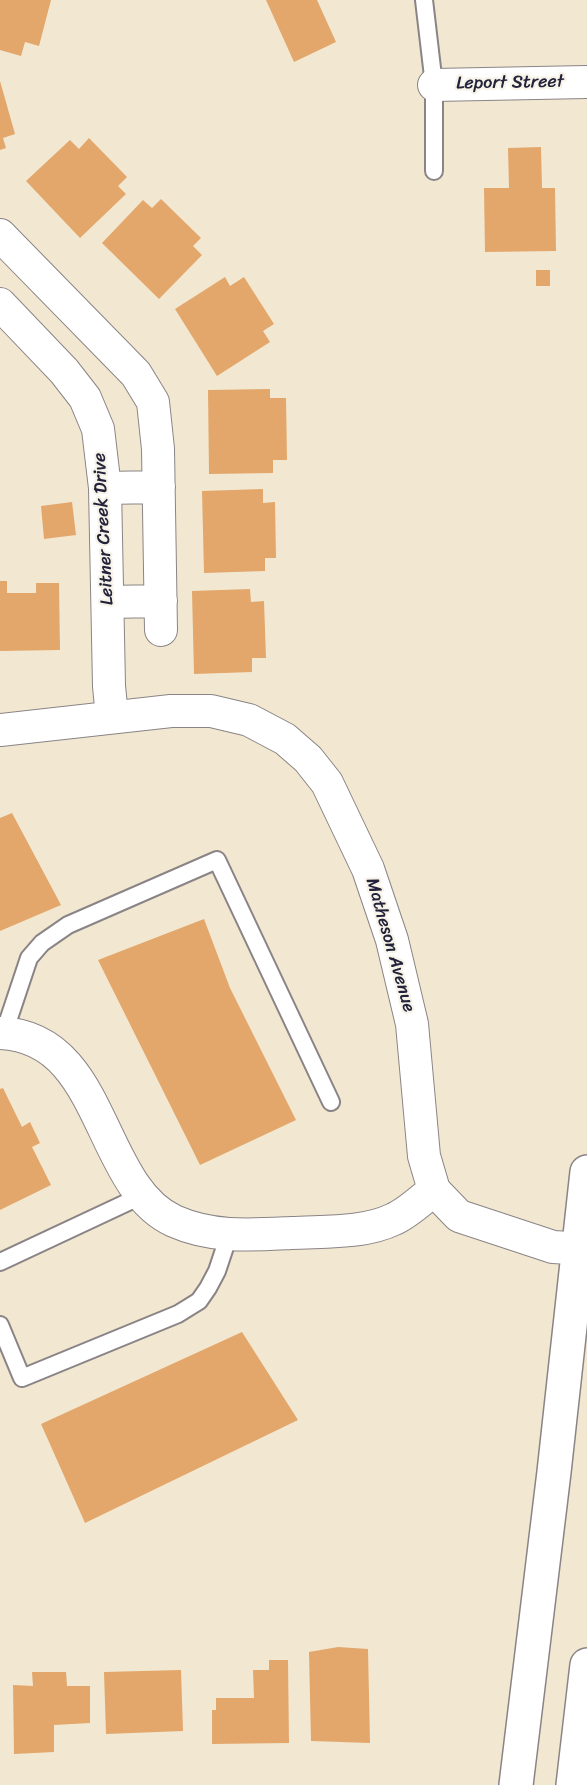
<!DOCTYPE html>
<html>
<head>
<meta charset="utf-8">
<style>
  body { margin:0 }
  canvas { display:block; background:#f2e7d0 }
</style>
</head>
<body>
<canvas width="587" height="1785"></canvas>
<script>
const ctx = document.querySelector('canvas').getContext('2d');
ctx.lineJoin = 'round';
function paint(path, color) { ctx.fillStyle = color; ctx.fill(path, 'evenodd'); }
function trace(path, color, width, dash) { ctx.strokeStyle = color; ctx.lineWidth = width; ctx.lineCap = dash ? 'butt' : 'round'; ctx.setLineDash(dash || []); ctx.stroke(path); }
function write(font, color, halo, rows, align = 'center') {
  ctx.font = font + ' Sriracha,sans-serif'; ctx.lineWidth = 4.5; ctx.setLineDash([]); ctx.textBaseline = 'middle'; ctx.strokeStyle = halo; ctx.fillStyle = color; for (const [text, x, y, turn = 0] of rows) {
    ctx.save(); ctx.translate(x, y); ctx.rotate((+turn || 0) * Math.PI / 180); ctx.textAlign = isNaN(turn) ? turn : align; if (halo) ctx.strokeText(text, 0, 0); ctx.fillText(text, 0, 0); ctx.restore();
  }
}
paint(new Path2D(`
  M0 0H51L39 46 25 42 21 56 0 50Z
  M266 0H317L336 42 294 62Z
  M0 81 15 134 3 138 6 148 0 150Z
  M89 138 127 177 118 186 126 194 80 238 26 181 70 140 79 149Z
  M541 147 542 188H555L556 251 485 252 484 188H509L508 148Z
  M161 199 201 238 193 246 202 255 159 299 102 243 143 200 152 208Z
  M536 270H550V286H536Z
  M225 277 230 286 244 277 274 324 263 331 270 342 217 376 175 309Z
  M270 389V398H286L287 460H273V473L209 474 208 390Z
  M263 489V503L275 502 276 558H265V571L204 573 202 491Z
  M72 502 76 535 44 539 41 506Z
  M0 581H7V593H36V583H59L60 650 0 651Z
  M250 589 251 602 264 601 266 658H252V672L194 674 192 591Z
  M12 813 61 905 0 931V818Z
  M204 919 230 988 296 1120 200 1165 98 960Z
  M3 1088 22 1127 30 1122 40 1143 32 1147 51 1185 0 1210V1089Z
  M242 1332 298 1420 85 1523 41 1424Z
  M338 1647 368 1649 370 1743 311 1741 309 1652Z
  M269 1660H288L289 1743 212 1744V1710H216V1698H254L253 1670H269Z
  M181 1670 183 1731 106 1734 104 1672Z
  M32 1672H66L67 1686H90V1723L54 1725V1752L14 1754 13 1685 33 1686Z`), '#e3a76b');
const service = new Path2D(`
  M424 0 434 85V171
  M4 1033 29 958 42 943 68 925 217 860 331 1102
  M0 1262 143 1195
  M0 1325 22 1378 178 1314 199 1301 208 1288 217 1271 229 1235`);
const minor = new Path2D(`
  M434 85 587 82
  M0 235 136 374 153 402 158 449 161 630
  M0 304 64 371 85 398 98 429 105 488 109 686 112 717
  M105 488 159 487
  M108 602 161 601
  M0 730 171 711H211L249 720 285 739 308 759 327 783 368 869 392 940 412 1024 424 1156 434 1190 459 1216 553 1247 587 1249
  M0 1033C106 1037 96 1185 174 1221 212 1238 251 1235 291 1233 324 1231 363 1234 394 1219 408 1213 422 1199 434 1190`);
const tertiary = new Path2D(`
  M516 1785 554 1472 587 1172
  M573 1785 587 1665`);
trace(service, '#8a8486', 20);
trace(minor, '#8a8486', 34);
trace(tertiary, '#8a8486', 36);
trace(service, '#fff', 16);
trace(minor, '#fff', 32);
trace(tertiary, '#fff', 33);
write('18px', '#22223b', '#f7f3e8', [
  ["Leport Street",510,83,-1],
  ["Leitner Creek Drive",104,529,-93],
  ["Matheson Avenue",390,945,74]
]);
</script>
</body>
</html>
